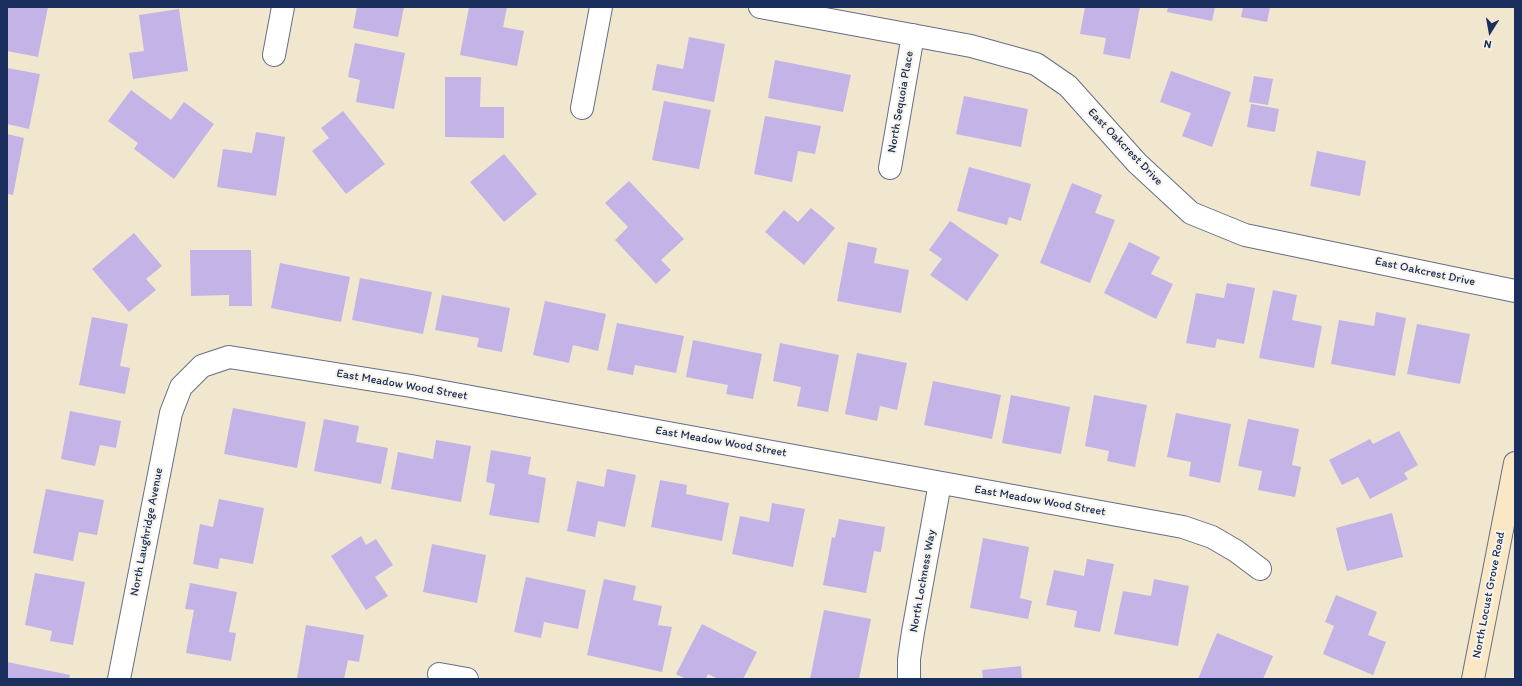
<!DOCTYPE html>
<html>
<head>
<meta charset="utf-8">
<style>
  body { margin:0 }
  #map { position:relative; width:1522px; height:686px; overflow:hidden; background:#f1e7cf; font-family:Itim,sans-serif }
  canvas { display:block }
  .frame { position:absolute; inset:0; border:8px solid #1b2f5e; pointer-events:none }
  .north { position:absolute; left:1470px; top:12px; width:40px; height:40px; -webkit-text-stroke:3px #f7f3e8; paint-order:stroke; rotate:191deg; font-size:11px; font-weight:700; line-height:16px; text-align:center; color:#1b2f5e }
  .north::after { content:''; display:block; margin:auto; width:14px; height:18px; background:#1b2f5e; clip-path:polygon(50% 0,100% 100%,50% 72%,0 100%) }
</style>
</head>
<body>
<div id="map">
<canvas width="1522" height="686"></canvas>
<div class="frame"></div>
<div class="north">N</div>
</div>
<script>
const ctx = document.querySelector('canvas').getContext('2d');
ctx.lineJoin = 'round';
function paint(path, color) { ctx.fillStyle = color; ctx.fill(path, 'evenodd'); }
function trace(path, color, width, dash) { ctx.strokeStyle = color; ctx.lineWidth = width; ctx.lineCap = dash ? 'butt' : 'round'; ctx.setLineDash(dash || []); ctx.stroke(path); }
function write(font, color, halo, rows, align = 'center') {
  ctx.font = font + ' Itim,sans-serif'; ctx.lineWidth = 4; ctx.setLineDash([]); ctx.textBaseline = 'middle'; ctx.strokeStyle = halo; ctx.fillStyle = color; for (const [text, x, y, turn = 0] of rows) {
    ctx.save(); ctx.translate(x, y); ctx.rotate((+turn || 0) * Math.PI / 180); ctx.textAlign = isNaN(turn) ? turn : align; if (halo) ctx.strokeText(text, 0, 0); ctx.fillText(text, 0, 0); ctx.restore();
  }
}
paint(new Path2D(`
  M7 7H48L38 57 7 51Z
  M357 7H404L398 37 353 28Z
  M469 7H507L503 27 524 31 517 66 460 55Z
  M1085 7H1140L1130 59 1103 54 1106 38 1080 34Z
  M1168 7H1215L1212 21 1167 12Z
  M1243 7H1270L1267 22 1241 17Z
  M179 9 188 71 133 79 129 53 144 51 139 15Z
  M689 37 725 44 714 102 652 90 657 64 683 69Z
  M355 43 405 53 394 109 356 102 360 80 348 77Z
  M775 60 851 75 843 112 768 98Z
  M7 68 40 74 29 129 7 124Z
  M1171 71 1231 92 1212 147 1182 136 1191 113 1160 102Z
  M1254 76 1273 79 1268 105 1249 102Z
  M445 77H481L480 107H504V138L445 137Z
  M131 90 171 120 184 102 214 124 174 179 134 149 138 143 108 121Z
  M964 96 1028 109 1021 147 956 134Z
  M664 101 711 110 699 169 652 160Z
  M1251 104 1279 109 1275 132 1247 127Z
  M343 111 385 164 346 194 312 151 329 138 321 128Z
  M765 116 821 126 815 154 798 151 792 182 754 174Z
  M256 132 285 137 276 196 217 187 223 149 252 153Z
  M7 134 24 138 13 195 7 194Z
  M1317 151 1366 161 1360 196 1310 186Z
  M504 154 537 194 504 222 470 182Z
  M969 167 1031 184 1021 221 1009 217 1007 225 957 211Z
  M629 181 684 239 661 260 671 270 656 284 615 240 628 227 605 203Z
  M1072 183 1102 195 1095 213 1115 220 1090 283 1040 263Z
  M811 208 835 228 804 265 765 232 784 210 798 222Z
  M950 221 999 255 967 301 930 275 942 259 929 250Z
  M134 233 162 266 146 279 156 290 129 312 92 269Z
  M848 242 877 248 874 263 909 270 901 313 837 301Z
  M1129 242 1160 257 1151 274 1173 284 1156 319 1104 293Z
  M190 250H251L252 306H229V295L191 296Z
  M280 263 350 277 341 322 271 308Z
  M360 278 432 292 423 334 352 320Z
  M1227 283 1255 288 1244 344 1217 339 1215 348 1186 343 1196 293 1224 298Z
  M1273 290 1297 295 1292 320 1322 326 1314 368 1259 358Z
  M442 295 510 308 502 352 477 347 479 338 435 330Z
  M545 301 606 314 598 351 573 345 569 363 533 355Z
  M1376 312 1406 318 1395 376 1331 364 1339 320 1374 326Z
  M92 317 128 324 120 366 130 368 125 394 79 385Z
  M617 323 684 336 676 373 635 365 633 375 607 370Z
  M1417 324 1470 334 1460 384 1407 374Z
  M693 340 762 354 753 399 726 394 728 385 686 377Z
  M780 343 839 355 828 412 797 406 801 387 773 381Z
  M857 353 907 363 897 410 880 406 877 421 845 414Z
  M933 381 1001 395 992 439 924 425Z
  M1011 395 1070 407 1061 454 1002 443Z
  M1094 395 1147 405 1135 467 1107 461 1109 451 1085 446Z
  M233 408 306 422 297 468 224 454Z
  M70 411 121 421 116 448 100 445 95 466 61 459Z
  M1176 413 1231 424 1220 483 1189 476 1191 462 1167 457Z
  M324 419 359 426 356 442 388 448 381 484 314 471Z
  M1248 419 1299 429 1292 465 1301 467 1295 497 1258 490 1262 471 1238 466Z
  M1399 431 1418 465 1404 473 1408 479 1370 499 1358 477 1342 485 1329 460 1370 439 1373 444Z
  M436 440 471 446 461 502 391 489 398 452 433 459Z
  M491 450 531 457 528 474 546 478 539 523 489 515 495 484 486 482Z
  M607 469 636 475 625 527 598 521 595 537 567 531 577 481 604 487Z
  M660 480 687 485 686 494 729 503 722 541 651 527Z
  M46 489 104 500 97 535 79 532 73 561 33 553Z
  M219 499 264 508 253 564 220 558 218 569 193 564 200 524 213 527Z
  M772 503 805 509 793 567 732 554 740 516 769 522Z
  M1392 513 1403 557 1347 571 1336 528Z
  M839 519 885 527 881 552 874 551 866 593 823 585 832 537 835 538Z
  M361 536 366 545 376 539 393 565 375 577 388 596 366 610 331 556Z
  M983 538 1029 547 1020 598 1032 601 1028 619 970 608Z
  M432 544 486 555 477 603 423 592Z
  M1087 559 1114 564 1100 632 1074 627 1077 611 1046 605 1054 570 1084 576Z
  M35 573 85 582 73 645 50 641 52 631 25 625Z
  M526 577 586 590 578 629 544 622 541 638 514 632Z
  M604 579 636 586 633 600 662 606 658 625 672 627 662 672 587 655Z
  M1154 579 1189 586 1178 646 1114 634 1123 591 1151 596Z
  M190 583 237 592 229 632 236 633 231 661 186 653 194 610 185 609Z
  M1336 595 1377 612 1368 635 1386 642 1373 675 1323 654 1334 626 1325 622Z
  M824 610 871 619 859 679H810Z
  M702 624 757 652 743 679H718L708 674 706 679H686L676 674Z
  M306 625 364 635 359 662 348 660 344 679H297Z
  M1217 633 1273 656 1263 679H1198Z
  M7 662 70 675 69 679H7Z
  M1021 666 1022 679H983L982 670Z`), '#c4b3e7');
const street = new Path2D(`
  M760 7 971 46 1036 64 1068 86 1137 163 1191 213 1245 235 1515 291
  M274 55 283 7
  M582 108 601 7
  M890 168 913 35
  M439 674 467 679
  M119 679 171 413 181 387 202 366 229 357 411 386 1183 527 1212 537 1236 551 1260 569
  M909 679V659L913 632 940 483`);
const secondary = new Path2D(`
  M1473 679 1515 463`);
trace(street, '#666f86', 24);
trace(secondary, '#666f86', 24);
trace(street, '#fff', 22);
trace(secondary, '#fae7c3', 22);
write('12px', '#1b2f5e', '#f7f3e8', [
  ["North Sequoia Place",901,102,-80],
  ["East Oakcrest Drive",1125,147,46],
  ["East Oakcrest Drive",1425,272,12],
  ["East Meadow Wood Street",402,385,10],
  ["East Meadow Wood Street",721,442,10],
  ["East Meadow Wood Street",1040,501,10],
  ["North Laughridge Avenue",147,532,-79],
  ["North Lochness Way",923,581,-80],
  ["North Locust Grove Road",1489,595,-79]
]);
</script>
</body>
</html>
